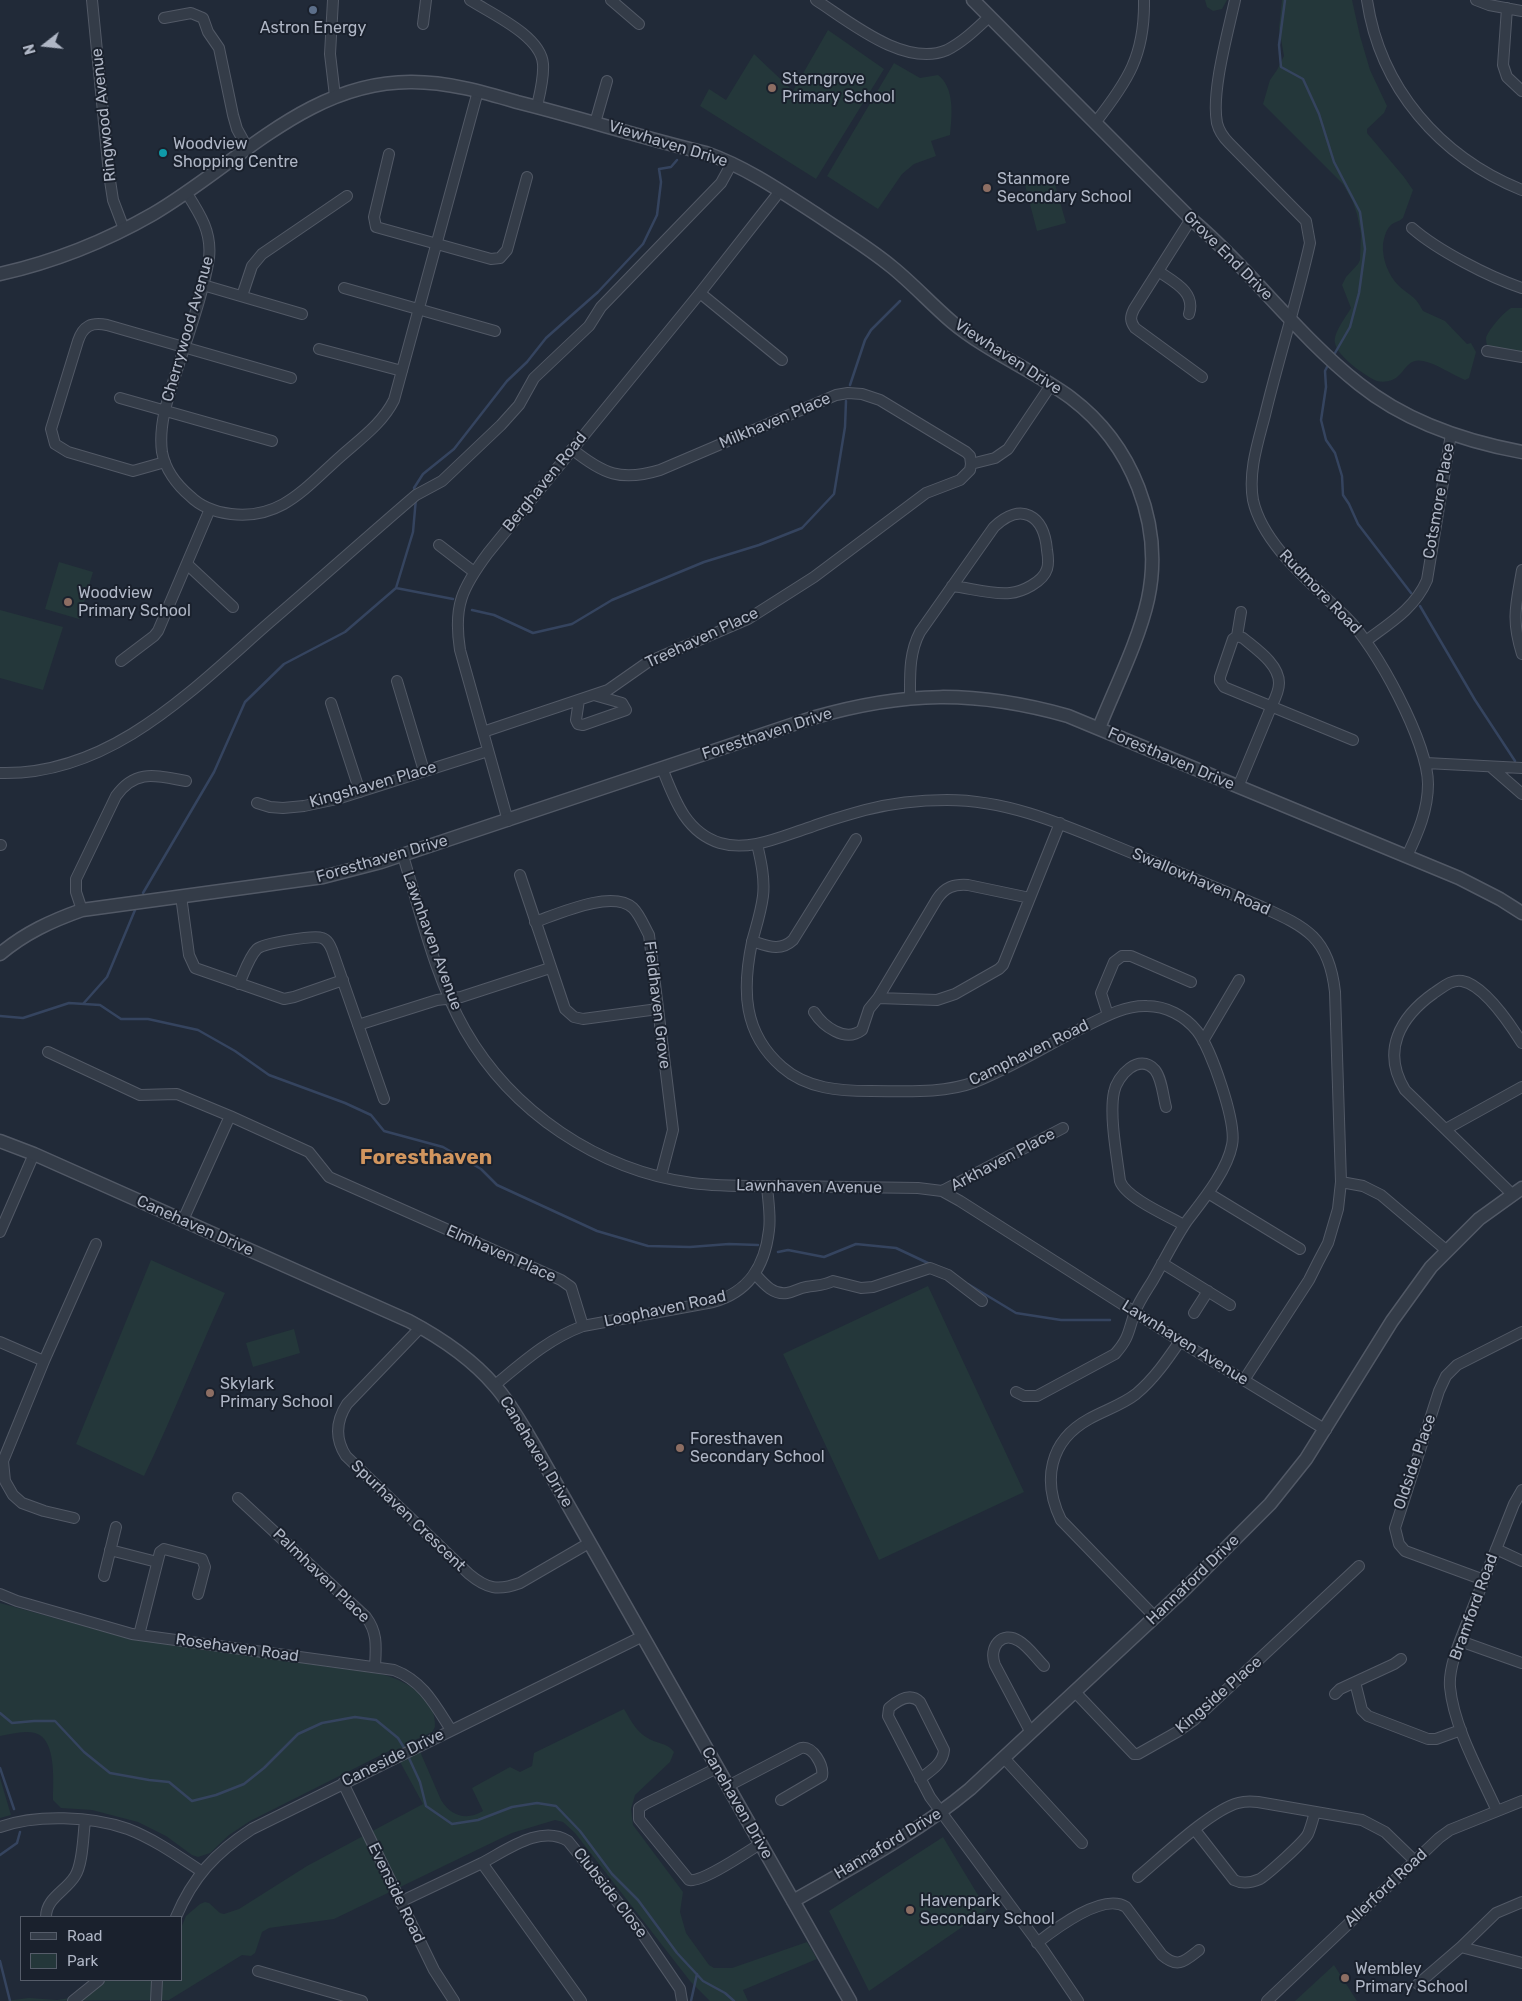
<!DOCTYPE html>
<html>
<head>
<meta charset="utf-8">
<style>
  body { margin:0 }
  #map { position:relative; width:1522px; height:2001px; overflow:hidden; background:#212a38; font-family:Rubik,sans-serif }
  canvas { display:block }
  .legend { position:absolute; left:20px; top:1916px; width:162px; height:65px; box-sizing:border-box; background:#1a212d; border:1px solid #565d6a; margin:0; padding:6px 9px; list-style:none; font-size:15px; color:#afb6c5 }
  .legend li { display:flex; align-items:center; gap:10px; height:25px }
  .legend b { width:25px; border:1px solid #565d6a }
  .north { position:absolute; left:20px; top:20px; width:50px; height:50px; -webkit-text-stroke:4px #1a212d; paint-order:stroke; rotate:254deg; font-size:14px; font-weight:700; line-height:20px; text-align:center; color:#afb6c5 }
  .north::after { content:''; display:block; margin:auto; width:18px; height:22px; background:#afb6c5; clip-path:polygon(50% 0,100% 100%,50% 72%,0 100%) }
</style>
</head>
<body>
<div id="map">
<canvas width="1522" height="2001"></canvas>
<ul class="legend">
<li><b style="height:6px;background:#343c48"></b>Road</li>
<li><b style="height:14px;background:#24373a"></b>Park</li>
</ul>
<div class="north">N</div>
</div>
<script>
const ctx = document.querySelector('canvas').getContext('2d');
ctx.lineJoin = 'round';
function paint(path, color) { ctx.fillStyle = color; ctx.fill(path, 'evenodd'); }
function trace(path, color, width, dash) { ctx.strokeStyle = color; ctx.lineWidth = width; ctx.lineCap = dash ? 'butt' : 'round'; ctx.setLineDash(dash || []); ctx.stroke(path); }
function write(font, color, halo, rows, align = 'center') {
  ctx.font = font + ' Rubik,sans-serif'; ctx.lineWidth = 4; ctx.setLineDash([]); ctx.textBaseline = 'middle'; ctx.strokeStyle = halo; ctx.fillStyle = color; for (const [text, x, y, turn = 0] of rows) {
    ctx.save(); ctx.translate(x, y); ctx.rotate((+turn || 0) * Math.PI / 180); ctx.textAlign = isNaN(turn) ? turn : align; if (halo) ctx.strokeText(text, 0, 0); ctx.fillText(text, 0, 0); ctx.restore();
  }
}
paint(new Path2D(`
  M1205 0H1227L1222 9 1213 11 1207 7Z
  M1282 0H1352L1360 36 1370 70 1387 106 1384 113 1367 129V133L1404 177 1413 190 1403 218C1399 222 1393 222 1390 226 1386 230 1384 238 1383 244 1382 259 1388 275 1399 286 1411 297 1415 295 1423 311L1445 321 1467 344 1471 343 1476 352 1469 378 1465 380C1453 375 1435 363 1423 361 1406 357 1405 375 1392 380 1387 382 1381 382 1377 381 1365 376 1337 356 1335 343 1333 333 1346 317 1351 308L1342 285 1346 277 1358 264 1360 260 1361 234 1357 214 1353 202 1343 184 1263 104 1270 80 1277 70 1284 56 1279 28Z
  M828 30 884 69 816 179 700 106 709 89 726 100 754 54 793 91Z
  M894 63 920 78 938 75C955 88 952 116 950 135L931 141 936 156 914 164 902 174 878 209 827 176Z
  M1053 177 1066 223 1037 231 1025 185Z
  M1511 308H1522V353L1487 347C1487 344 1486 342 1486 339 1486 332 1505 311 1511 308Z
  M59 562 93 572 79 619 45 609Z
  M0 610 63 627 43 690 0 678Z
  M151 1260 225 1293C197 1354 173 1416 144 1476L76 1444Z
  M928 1286 1024 1492 879 1560 783 1354Z
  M294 1329 300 1353 253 1367 246 1343Z
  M0 1603 131 1639 380 1674C404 1679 437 1698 435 1727L432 1732 415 1740 441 1800C451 1816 466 1821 483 1811L472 1788 510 1767 520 1772 532 1766 534 1753 624 1709C630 1719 636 1731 646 1737 656 1744 667 1742 674 1752L670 1762 635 1795 631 1809 633 1825 683 1892 680 1912 686 1933 709 1965 714 1968H732L807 1942 817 1959 743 1990 748 2001H710L690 1981 575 1833 563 1822 555 1820 512 1833 334 1919 269 1928 262 1932 255 1953 251 1956 242 1955 169 2000 5 2001 29 1998 57 2000 70 1998 90 1980H181V1928L186 1916 200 1904 205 1902 209 1903 220 1913 224 1914 239 1909 307 1866 423 1804 393 1749 250 1821 229 1835 210 1853 198 1857 192 1855 166 1836 138 1822 92 1810 61 1808 53 1800C53 1782 57 1739 35 1733 24 1730 11 1734 0 1736Z
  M0 1778 11 1815 0 1818Z
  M943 1837 987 1910 869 1991 829 1911Z
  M1334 1965 1357 2001H1295Z`), '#24373a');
trace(new Path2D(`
  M1285 0 1279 45 1281 67 1303 79 1319 114 1334 162 1360 212 1365 249 1359 293 1350 327 1335 353
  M1327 367 1325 371 1326 387 1321 420 1326 440 1335 453 1342 476 1343 495 1349 504 1358 524 1411 593
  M850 385 865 340 871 330 900 301
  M415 492 414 488 423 474 454 449 507 381 527 362 546 338 598 292 643 244 657 215 661 182 659 169 671 167 677 160
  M396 588 413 532 416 498
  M1420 606 1475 700 1515 761
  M472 610 494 615 533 633 572 624 612 600 704 562 759 545 802 528 834 494 845 427 846 401
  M143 893 214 772 245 702 284 664 345 632 396 588 453 599
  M83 1004 107 977 135 910
  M0 1016 23 1018 69 1003 100 1005 121 1019H148L198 1030 235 1051 269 1075 345 1103 371 1115 384 1131 443 1147 481 1169 497 1185 597 1231 648 1246 690 1247 729 1244 758 1245
  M778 1252 788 1250 824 1257 856 1244 896 1248 930 1264
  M968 1284 1016 1313 1061 1320H1110
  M0 1713 12 1723 34 1721H55L84 1752 110 1773 149 1780 169 1782 192 1801 216 1795 244 1784 264 1768 298 1734 322 1723 355 1717 376 1720 398 1738 406 1751
  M408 1756 420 1782 426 1806 452 1824 478 1820 512 1807 537 1803 556 1806 580 1831 612 1874 638 1900 677 1953 703 1981 725 1993 734 2001
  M0 1768 14 1809
  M0 1855 17 1843 20 1832
  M0 1961 10 2001
  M691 2001 697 1974`), '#35445f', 2.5);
const minor = new Path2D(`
  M92 0 109 174 113 200 124 229
  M333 0 330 54 335 96
  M470 0C492 14 541 36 543 64 544 78 540 93 537 106
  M611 0 639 24
  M816 0C850 22 905 68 947 50 963 42 976 29 989 17
  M1235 0C1228 32 1211 92 1217 123 1219 131 1223 137 1229 143L1306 221 1310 243C1297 301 1279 357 1265 415 1258 442 1248 472 1253 500 1263 546 1314 585 1346 617 1376 646 1428 743 1428 784 1428 810 1418 833 1407 856
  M1367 0C1380 88 1440 157 1522 190
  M1476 0 1489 5 1522 11
  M1507 8 1503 65 1507 77 1522 91
  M164 18 191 13 203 18 208 32 219 48 233 115 237 129 248 149
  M423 24 426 0
  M595 123 607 81
  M1095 123C1128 81 1145 55 1144 0
  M389 154 374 217 376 227 491 259 500 258 507 250 527 177
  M186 192C200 214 212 232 209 258 203 294 190 329 179 364 170 392 158 422 162 452 165 469 177 485 190 496 201 507 215 512 231 514 281 520 305 488 340 457 360 439 382 424 394 400L478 91
  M1191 219 1134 309C1130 317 1130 321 1135 328L1202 377
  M1412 228C1437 250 1489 277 1522 288
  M1158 271C1174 282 1196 292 1189 314
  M203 285 302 314
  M344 288 495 331
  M700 293 782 360
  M242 296 252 266 262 254 347 196
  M319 349 402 371
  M1487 351 1522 357
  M120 398 272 441
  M165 462 133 471 68 452 55 444 51 429 78 341C83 326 91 322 107 325L291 378
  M971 464 995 458 1008 449 1051 385
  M439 545 474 572
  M188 565 233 607
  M1522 570C1516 605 1511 619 1522 654
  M1237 636 1241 612
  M1367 640C1390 623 1415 608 1427 580L1451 434
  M121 661 154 636 158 631 210 509
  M397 681 424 771
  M910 697C910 674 909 653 920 632L994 527C1021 501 1044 515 1047 550 1048 556 1049 563 1047 569 1043 582 1022 592 1010 593 992 595 970 588 952 586
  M579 700 576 720 578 724 583 725 626 710 622 703 594 695
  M331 703 360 792
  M483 732 608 690 648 662 748 619 814 577 926 493 960 480 970 470 971 464 970 456 966 452 880 400 862 394 848 393 836 395 660 470C621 482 603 474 572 449
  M1426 763 1522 768
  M1491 767 1522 794
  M662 768C674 798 685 832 720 843 750 852 782 836 811 827 829 820 847 815 865 810 892 803 920 800 947 800 1009 800 1064 825 1120 848 1167 867 1213 887 1260 906 1306 927 1329 937 1335 992L1341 1182 1338 1209 1328 1243 1318 1262 1309 1280 1244 1380
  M0 773C111 776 193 689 270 622 319 580 367 537 416 495L442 481 501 425 519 405 534 378 589 326 601 307 721 183 732 163
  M1238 787 1272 705C1275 699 1279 691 1279 683 1279 664 1256 649 1243 638L1237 636 1233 639 1220 677V681L1224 687 1353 740
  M257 803 270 807 283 808 304 806 337 799 488 751
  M508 821 460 650C453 606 462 588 488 553L700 293 780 191
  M757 844C761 861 765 879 763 896 761 912 756 927 752 942 742 990 743 1033 782 1067 807 1089 840 1091 871 1091 906 1091 942 1094 975 1082 1010 1068 1044 1047 1078 1030 1099 1020 1122 1005 1147 1006 1166 1006 1185 1016 1197 1031 1211 1048 1237 1123 1232 1145 1227 1171 1203 1200 1187 1221 1174 1240 1164 1261 1153 1280 1147 1290 1139 1301 1135 1312 1128 1331 1130 1337 1115 1354L1037 1396H1024L1016 1392
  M0 845H1
  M403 856C421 914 435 977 465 1030 512 1112 598 1170 692 1183 722 1187 752 1186 782 1186 827 1187 873 1187 918 1188L942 1191 960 1201 1191 1348 1326 1430
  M520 875 565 1009 574 1017 583 1019 658 1009
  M181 896 189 955 195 968 284 999 294 997 343 980
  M82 910 76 892V879L116 796C136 768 157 776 186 781
  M535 922C558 914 612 889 633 908 640 915 644 926 649 935L673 1130 661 1176
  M752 941C768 946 780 952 793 940L856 839
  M239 984C244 973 249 957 257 949 264 943 314 935 322 938 328 940 330 945 332 950L384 1099
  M878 998 937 1000 955 994 999 969 1003 965 1060 823
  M814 1012C823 1026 845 1043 862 1030L869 1009 878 998 937 899C945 887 954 884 968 885L1030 898
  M1108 1015 1101 993 1114 962 1122 956H1131L1191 982
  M358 1025 437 1000 461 997 550 968
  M1203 1041 1239 980
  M48 1052 140 1095 177 1094 230 1116 309 1152 329 1177 561 1280 571 1287 583 1326
  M1166 1107C1163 1096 1162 1079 1155 1070 1139 1052 1117 1076 1114 1092 1109 1115 1117 1157 1120 1181 1126 1198 1168 1216 1184 1225
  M1446 1129 1522 1087
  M1341 1182 1363 1186 1381 1195 1446 1250
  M942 1191 1063 1128
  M1208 1193 1300 1249
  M1512 1194 1405 1090C1381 1051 1400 1017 1434 993 1442 988 1451 979 1462 981 1484 985 1510 1024 1522 1043
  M183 1220 230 1116
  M0 1232 34 1154
  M1162 1263 1230 1305
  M755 1274C764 1284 773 1295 787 1293 794 1292 799 1288 806 1287 816 1285 823 1286 833 1281L861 1288 873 1287 930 1268 948 1275 982 1301
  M1194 1313 1208 1291
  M421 1327 347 1404C336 1421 335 1439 346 1456L469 1574C487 1589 498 1591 520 1583L589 1543
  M0 1342 44 1361
  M495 1385C523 1362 548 1339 583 1326L713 1302C749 1292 765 1266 769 1230 771 1216 768 1200 767 1186
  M238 1498 366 1617C378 1633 376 1647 375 1667
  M74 1518 44 1511 22 1503 13 1495 5 1481 3 1461 44 1361 96 1244
  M1496 1549 1522 1561
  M110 1550 157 1562
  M104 1576 116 1527
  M1484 1580 1405 1551 1399 1544 1395 1528 1439 1391 1446 1376 1457 1365 1522 1332
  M0 1594 17 1601 132 1634 394 1670C423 1681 435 1705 451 1730
  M1155 1617 1061 1520C1042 1481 1049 1441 1089 1419 1105 1410 1122 1405 1136 1394 1154 1379 1167 1360 1180 1341
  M139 1635 160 1552 164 1549 202 1559 205 1567 198 1594
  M1460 1641 1522 1663
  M1355 1682 1362 1710 1368 1716 1428 1739H1436L1461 1730
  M1075 1692 1134 1754H1138L1177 1732 1194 1720 1359 1566
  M1335 1694 1340 1689 1394 1664 1401 1659
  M1031 1733 995 1665C988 1647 1002 1630 1019 1641 1028 1646 1036 1658 1044 1666
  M1004 1758 1082 1843
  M717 1768 645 1804 639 1808V1819L689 1880C702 1883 747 1852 760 1844
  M920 1779C930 1771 943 1764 944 1750L920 1702C910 1692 898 1700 889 1708L888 1716 930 1797 1044 1951 1078 2001
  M343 1783 434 1970 454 2001
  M728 1786 801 1748C813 1745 824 1766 822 1776L781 1800
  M1497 1811C1480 1773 1454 1728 1450 1687 1448 1664 1464 1632 1472 1610 1486 1575 1500 1539 1514 1504L1522 1490
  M0 1827C36 1814 92 1816 128 1829 154 1839 178 1856 201 1871
  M1195 1830 1234 1880C1242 1884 1251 1883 1260 1879 1268 1874 1304 1842 1308 1834 1311 1827 1313 1819 1315 1812
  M482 1863C507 1850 541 1824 568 1841L637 1926 680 1989 682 2001
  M1138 1877C1161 1858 1211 1810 1238 1803 1245 1801 1251 1801 1258 1802L1362 1820 1385 1832 1415 1861
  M400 1902 482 1863 581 2001
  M46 1917C46 1898 66 1891 75 1876 83 1864 83 1836 85 1821
  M176 1917C193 1877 215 1853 252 1829L643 1636
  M1037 1943C1055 1929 1103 1892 1126 1907L1162 1955C1178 1969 1185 1961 1199 1950
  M1461 1947 1522 1963
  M258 1971 362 2001
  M1418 1984 1461 1947 1496 1913 1522 1902
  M73 2001 99 1980
  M156 2001 157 1980
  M1267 2001 1439 1838 1450 1830 1522 1801`);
const tertiary = new Path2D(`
  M973 0 1191 219C1251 270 1297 335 1359 384 1406 422 1463 441 1522 452
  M0 274C53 262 106 241 153 214 237 165 308 81 412 82 448 82 483 92 517 102 581 118 643 138 706 153 748 168 782 192 819 216 844 233 869 248 892 267 913 284 931 304 952 322 988 352 1033 370 1071 398 1132 444 1164 524 1148 599 1139 640 1115 688 1099 728
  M0 954C25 933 51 921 82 910L323 877 381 862 812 718C905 691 975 690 1068 716L1459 878 1500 899 1522 913
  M0 1141 34 1154 409 1321C441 1338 472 1359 495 1386 511 1404 522 1425 534 1445 639 1630 745 1815 850 2001
  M793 1901C854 1866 916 1834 970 1789L1185 1589 1270 1504 1306 1459 1392 1321 1431 1267 1479 1219 1522 1188`);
trace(minor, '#525966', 12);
trace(tertiary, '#525966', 15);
trace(minor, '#343c48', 10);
trace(tertiary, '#343c48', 12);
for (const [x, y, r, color] of [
  [313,10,5,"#5c6f8a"],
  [772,88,5,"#8d6e63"],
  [163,153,5,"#0f9aa8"],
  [987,188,5,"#8d6e63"],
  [68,602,5,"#8d6e63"],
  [210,1393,5,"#8d6e63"],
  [680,1448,5,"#8d6e63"],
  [910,1910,5,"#8d6e63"],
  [1345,1978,5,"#8d6e63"]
]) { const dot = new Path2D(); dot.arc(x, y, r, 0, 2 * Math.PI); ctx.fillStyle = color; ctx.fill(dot); trace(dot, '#1a212d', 2); }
write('16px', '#afb6c5', '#1a212d', [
  ["Astron Energy",313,28,"center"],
  ["Sterngrove",782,79],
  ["Primary School",782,97],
  ["Woodview",173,144],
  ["Shopping Centre",173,162],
  ["Stanmore",997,179],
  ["Secondary School",997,197],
  ["Woodview",78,593],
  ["Primary School",78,611],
  ["Skylark",220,1384],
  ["Primary School",220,1402],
  ["Foresthaven",690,1439],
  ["Secondary School",690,1457],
  ["Havenpark",920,1901],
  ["Secondary School",920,1919],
  ["Wembley",1355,1969],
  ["Primary School",1355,1987]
], 'left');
write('16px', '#afb6c5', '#1a212d', [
  ["Ringwood Avenue",104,115,-96],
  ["Viewhaven Drive",668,144,17],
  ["Grove End Drive",1228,256,45],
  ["Cherrywood Avenue",188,329,-74],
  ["Viewhaven Drive",1008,357,33],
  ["Milkhaven Place",775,421,-23],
  ["Berghaven Road",545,482,-51],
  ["Cotsmore Place",1439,501,-80],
  ["Rudmore Road",1320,592,46],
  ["Treehaven Place",702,638,-25],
  ["Foresthaven Drive",767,734,-18],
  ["Foresthaven Drive",1171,759,23],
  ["Kingshaven Place",373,785,-16],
  ["Foresthaven Drive",382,859,-16],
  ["Swallowhaven Road",1201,882,23],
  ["Lawnhaven Avenue",432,941,70],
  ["Fieldhaven Grove",657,1005,83],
  ["Camphaven Road",1029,1053,-26],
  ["Arkhaven Place",1003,1160,-28],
  ["Lawnhaven Avenue",809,1187,1],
  ["Canehaven Drive",195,1226,24],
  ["Elmhaven Place",501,1254,24],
  ["Loophaven Road",665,1309,-12],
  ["Lawnhaven Avenue",1185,1343,32],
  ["Canehaven Drive",536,1452,59],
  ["Oldside Place",1415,1462,-71],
  ["Spurhaven Crescent",408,1516,44],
  ["Palmhaven Place",321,1576,44],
  ["Hannaford Drive",1193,1580,-44],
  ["Bramford Road",1474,1607,-70],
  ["Rosehaven Road",237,1648,8],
  ["Kingside Place",1219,1695,-41],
  ["Caneside Drive",393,1758,-26],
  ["Canehaven Drive",737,1803,60],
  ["Hannaford Drive",888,1844,-31],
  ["Allerford Road",1386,1888,-43],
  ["Evenside Road",396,1893,64],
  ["Clubside Close",610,1893,52]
]);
write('bold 21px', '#d1955e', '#1a212d', [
  ["Foresthaven",426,1158]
]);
</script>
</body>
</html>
